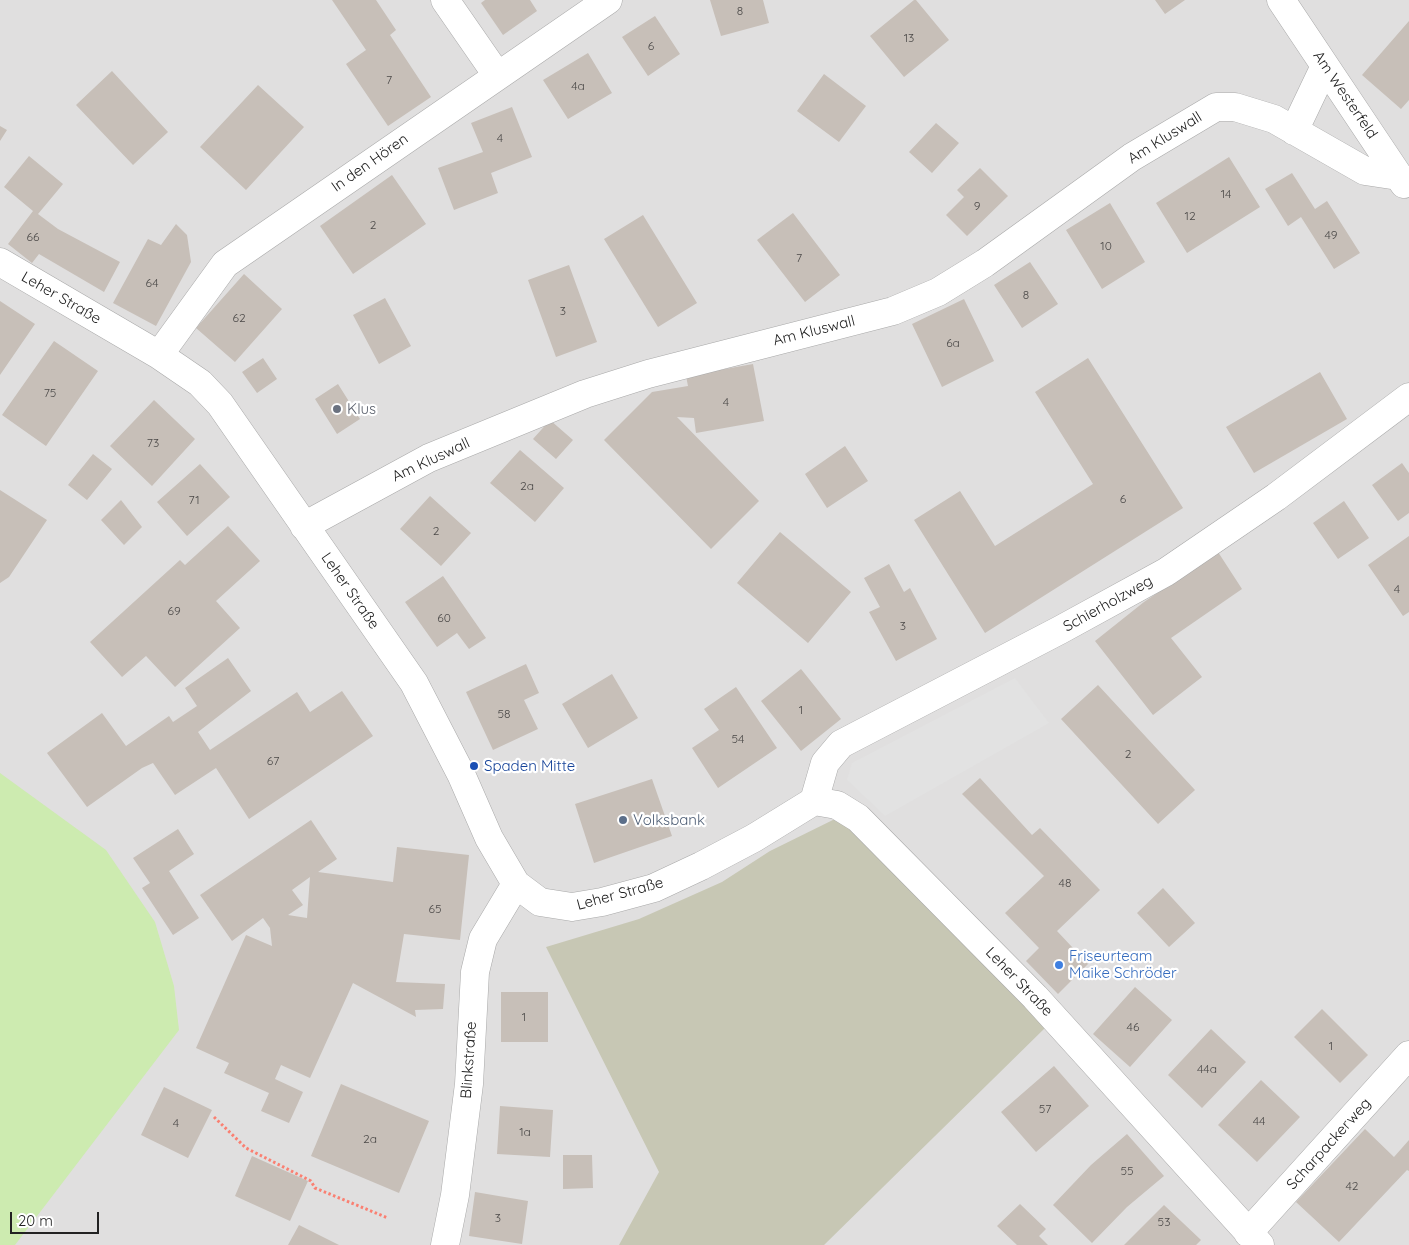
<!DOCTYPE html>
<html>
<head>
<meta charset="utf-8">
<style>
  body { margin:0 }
  #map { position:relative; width:1409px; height:1245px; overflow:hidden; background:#f2efe9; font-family:Quicksand,sans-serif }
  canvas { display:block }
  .scale { position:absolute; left:10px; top:1212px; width:89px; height:22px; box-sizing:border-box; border:2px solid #222; border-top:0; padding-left:6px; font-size:15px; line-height:18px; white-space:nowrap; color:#222; -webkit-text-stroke:4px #fff; paint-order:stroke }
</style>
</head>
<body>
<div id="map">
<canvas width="1409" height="1245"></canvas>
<div class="scale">20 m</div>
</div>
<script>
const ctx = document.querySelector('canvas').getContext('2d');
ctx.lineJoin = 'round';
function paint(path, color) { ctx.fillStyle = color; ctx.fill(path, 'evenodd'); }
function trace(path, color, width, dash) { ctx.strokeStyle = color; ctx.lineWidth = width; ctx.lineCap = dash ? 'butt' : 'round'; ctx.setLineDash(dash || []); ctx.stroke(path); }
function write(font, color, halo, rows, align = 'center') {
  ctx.font = font + ' Quicksand,sans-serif'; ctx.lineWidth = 4.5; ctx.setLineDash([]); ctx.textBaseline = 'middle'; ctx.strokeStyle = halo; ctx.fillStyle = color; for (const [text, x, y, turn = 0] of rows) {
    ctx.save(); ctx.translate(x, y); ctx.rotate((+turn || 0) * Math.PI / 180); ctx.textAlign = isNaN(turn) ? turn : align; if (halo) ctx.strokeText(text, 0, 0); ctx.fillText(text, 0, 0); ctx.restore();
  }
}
paint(new Path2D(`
  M0 0H1409V1245H0Z`), '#e0dfdf');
paint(new Path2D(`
  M843 815 1046 1027 824 1245H619L659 1172 546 947 639 919 722 882 770 851Z`), '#c7c7b4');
paint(new Path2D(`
  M0 773 106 850 155 922 174 986 179 1030 15 1245H0Z`), '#cdebb0');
paint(new Path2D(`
  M1015 678 1049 723 885 816 847 780 852 763Z`), '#e2e2e2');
paint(new Path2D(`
  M332 0H376L396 30 390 35 431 97 388 126 346 64 366 50Z
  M485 0H530L537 11 503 35 481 3Z
  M710 0H763L769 23 721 36Z
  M914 0H916L949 40 904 77 870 36Z
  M1155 0H1185L1165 14Z
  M655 16 680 54 648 76 622 37Z
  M1409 21V100L1401 109 1362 75Z
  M588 53 612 93 568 119 543 80Z
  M112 71 168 132 133 165 76 105Z
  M824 74 866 106 839 142 797 111Z
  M258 85 304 127 246 190 200 147Z
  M512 107 532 157 491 173 498 193 454 210 438 168 483 152 471 123Z
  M936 123 959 143 932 173 909 152Z
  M0 126 7 130 0 141Z
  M29 156 63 184 38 214 58 229 120 262 104 292 39 254 32 263 8 244 33 211 4 187Z
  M1229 157 1260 207 1187 253 1156 203Z
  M980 168 1008 196 967 236 946 215 964 197 957 190Z
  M1292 173 1315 209 1327 201 1360 253 1334 269 1301 217 1288 226 1265 189Z
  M392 175 426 224 353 274 320 226Z
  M1110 203 1145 262 1102 289 1066 230Z
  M793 213 840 275 805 302 757 240Z
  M643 215 697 303 658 327 604 239Z
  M176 224 187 235 191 262 156 326 113 303 148 239 161 245Z
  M1030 262 1058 304 1022 328 994 285Z
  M569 265 597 342 556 357 528 280Z
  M244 274 282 309 235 362 196 328Z
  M385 298 411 346 379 364 353 315Z
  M964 299 994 361 942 387 912 324Z
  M0 301 35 324 0 375Z
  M54 341 98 371 46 446 2 415Z
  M263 358 277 379 257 393 242 372Z
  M1088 358 1183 508 985 633 914 520 960 491 995 546 1093 484 1035 392Z
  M753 364 764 421 696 433 694 418 677 417 759 501 711 549 604 440 652 392 688 386 686 376Z
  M1320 372 1347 419 1254 473 1226 427Z
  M338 384 360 419 337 434 315 399Z
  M154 400 195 439 152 486 110 446Z
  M550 420 573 440 556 459 533 439Z
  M845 446 868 481 827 508 805 474Z
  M520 450 564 488 535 522 490 483Z
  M93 454 112 469 87 500 68 485Z
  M1402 463 1409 473V513L1398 521 1372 485Z
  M200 464 230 497 187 536 157 502Z
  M0 490 47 520 9 577 0 583Z
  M430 496 471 533 441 566 400 529Z
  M121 500 142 527 124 545 101 520Z
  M1344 501 1369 538 1338 559 1313 523Z
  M228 526 260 561 216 601 240 628 175 687 146 656 122 677 90 642 180 560 185 565Z
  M780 532 851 592 808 643 737 583Z
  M1409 536V612L1403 616 1368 565Z
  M1218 552 1242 589 1171 638 1202 677 1153 715 1095 641 1144 602Z
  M889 564 904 592 910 588 937 639 896 661 869 612 880 607 864 578Z
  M443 576 486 638 469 649 457 633 437 647 405 602Z
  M228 658 251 691 198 732 210 750 297 692 310 712 342 691 373 736 249 819 216 768 175 795 153 763 142 768 87 807 47 753 102 713 126 746 169 716 173 722 197 706 185 688Z
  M526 664 539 693 524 700 538 729 493 750 466 692Z
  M801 669 841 719 801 751 761 701Z
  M612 674 638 718 588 748 562 704Z
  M1098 685 1195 790 1158 824 1061 719Z
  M736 687 777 748 718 788 692 748 719 730 704 709Z
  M980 778 1032 835 1040 828 1100 890 1057 931 1088 964 1058 994 1026 961 1039 948 1005 913 1044 876 962 794Z
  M652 779 672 836 594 863 575 804Z
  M311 820 337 859 318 872 393 882 397 847 469 855 460 940 404 934 396 982 445 984 443 1009 415 1010 416 1017 353 983 310 1078 281 1065 275 1079 303 1092 289 1123 261 1111 269 1093 224 1073 229 1063 196 1048 246 935 272 946 270 928 263 918 232 941 200 895ZM310 877 307 918 288 915 303 905 292 890Z
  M178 829 194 854 169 871 199 918 173 935 142 888 150 883 133 858Z
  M1163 888 1195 923 1169 947 1137 913Z
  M1135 987 1172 1020 1130 1067 1093 1034Z
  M501 992H548V1042H501Z
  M1322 1009 1368 1055 1340 1083 1294 1037Z
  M1211 1029 1246 1062 1202 1108 1168 1075Z
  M1054 1066 1089 1106 1036 1152 1001 1112Z
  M1261 1080 1300 1117 1257 1162 1218 1125Z
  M341 1084 429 1121 399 1193 311 1156Z
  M164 1087 212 1110 188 1158 141 1135Z
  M500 1106 553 1110 550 1157 497 1154Z
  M1365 1129 1394 1157 1409 1140V1171L1407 1170 1339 1242 1296 1202Z
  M1127 1134 1164 1176 1127 1207 1092 1243 1053 1205 1091 1165Z
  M563 1155H592L593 1188 563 1189Z
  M252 1156 308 1181 290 1221 235 1196Z
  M475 1192 528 1201 522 1244 469 1236Z
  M1020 1204 1046 1229 1039 1236 1048 1245H1017L997 1226Z
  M1164 1205 1201 1240 1196 1245H1124Z
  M299 1225 339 1245H288Z`), '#c7bfb8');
const street = new Path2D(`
  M445 0 497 75
  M1281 0 1404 184
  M1294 131 1325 66
  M0 262 159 355 200 383 220 404 414 683 461 774 489 838 516 884 540 902 572 907 602 902 654 888 701 866 754 838 814 801 837 805 858 818 1035 997 1260 1245
  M159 355 225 264 608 0
  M304 526 429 458 585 394 648 374 893 311 938 292 985 263 1132 157 1216 107H1235L1274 119 1365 171 1398 176
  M814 801 825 763 841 744 1060 630 1166 572 1276 497 1409 397
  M1248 1233 1409 1055
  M445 1245 455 1195 469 1084 475 972 483 939 516 884`);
trace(street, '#a9a9a9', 29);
trace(new Path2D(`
  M214 1117 246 1148 311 1181 315 1188 388 1218`), '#fa8072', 3, [2.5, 2.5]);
trace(street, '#fff', 28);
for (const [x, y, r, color] of [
  [337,409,5,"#6b7280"],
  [474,766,5,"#1a4fb4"],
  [623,820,5,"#5c6f8a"],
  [1059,965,5,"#3f7fe0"]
]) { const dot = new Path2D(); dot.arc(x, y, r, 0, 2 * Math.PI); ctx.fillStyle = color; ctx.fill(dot); trace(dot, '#fff', 2); }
write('12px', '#4b4948', null, [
  ["8",740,11],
  ["13",909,38],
  ["6",651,46],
  ["7",389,80],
  ["4a",578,86],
  ["4",500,138],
  ["14",1226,194],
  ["9",977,206],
  ["12",1190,216],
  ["2",373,225],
  ["49",1331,235],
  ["66",33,237],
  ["10",1106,246],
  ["7",799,258],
  ["64",152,283],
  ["8",1026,295],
  ["3",563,311],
  ["62",239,318],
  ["6a",953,343],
  ["75",50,393],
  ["4",726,402],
  ["73",153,443],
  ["2a",527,486],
  ["6",1123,499],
  ["71",194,500],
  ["2",436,531],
  ["4",1397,589],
  ["69",174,611],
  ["60",444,618],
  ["3",903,626],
  ["1",801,710],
  ["58",504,714],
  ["54",738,739],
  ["2",1128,754],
  ["67",273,761],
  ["48",1065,883],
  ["65",435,909],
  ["1",524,1017],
  ["46",1133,1027],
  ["1",1331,1046],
  ["44a",1207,1069],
  ["57",1045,1109],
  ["44",1259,1121],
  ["4",176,1123],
  ["1a",525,1132],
  ["2a",370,1139],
  ["55",1127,1171],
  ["42",1352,1186],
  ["3",498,1218],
  ["53",1164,1222]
]);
write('15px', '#222', '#fff', [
  ["Am Westerfeld",1345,95,56],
  ["Am Kluswall",1165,138,-32],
  ["In den Hören",370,163,-35],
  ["Leher Straße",61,298,30],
  ["Am Kluswall",814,331,-14],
  ["Am Kluswall",431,460,-25],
  ["Leher Straße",350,591,55],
  ["Schierholzweg",1108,604,-29],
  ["Leher Straße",620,894,-15],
  ["Leher Straße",1019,982,46],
  ["Blinkstraße",469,1060,-86],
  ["Scharpackerweg",1329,1144,-48]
]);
write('15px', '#5b616d', '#fff', [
  ["Klus",347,409]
], 'left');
write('15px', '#164399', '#fff', [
  ["Spaden Mitte",484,766]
], 'left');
write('15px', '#4e5e75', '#fff', [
  ["Volksbank",633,820]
], 'left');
write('15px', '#366cbe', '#fff', [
  ["Friseurteam",1069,956],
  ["Maike Schröder",1069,973]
], 'left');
</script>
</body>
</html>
